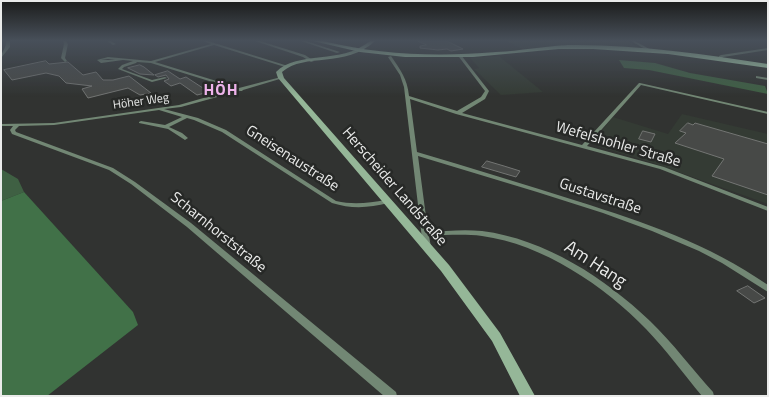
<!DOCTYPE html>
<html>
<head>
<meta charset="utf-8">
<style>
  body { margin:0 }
  #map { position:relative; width:769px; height:397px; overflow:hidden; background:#313331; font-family:"Titillium Web",sans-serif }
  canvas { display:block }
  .frame { position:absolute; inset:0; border:2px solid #eaebea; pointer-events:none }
</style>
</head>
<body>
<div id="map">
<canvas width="769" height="397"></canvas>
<div class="frame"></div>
</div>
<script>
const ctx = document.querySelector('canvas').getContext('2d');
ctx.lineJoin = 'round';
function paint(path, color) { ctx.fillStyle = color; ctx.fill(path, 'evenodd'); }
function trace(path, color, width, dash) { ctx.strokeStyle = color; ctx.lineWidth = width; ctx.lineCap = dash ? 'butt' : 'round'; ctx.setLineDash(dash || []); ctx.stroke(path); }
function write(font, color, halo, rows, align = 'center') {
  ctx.font = font + ' "Titillium Web",sans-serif'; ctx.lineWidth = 5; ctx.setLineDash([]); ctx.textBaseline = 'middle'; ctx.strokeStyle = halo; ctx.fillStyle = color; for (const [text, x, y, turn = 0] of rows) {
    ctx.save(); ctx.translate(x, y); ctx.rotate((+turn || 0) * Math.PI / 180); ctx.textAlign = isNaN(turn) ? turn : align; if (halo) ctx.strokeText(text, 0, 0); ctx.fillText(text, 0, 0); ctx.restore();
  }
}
paint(new Path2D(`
  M507 41H628L640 48 566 45 522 49Z
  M499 56 543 92 501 95 474 69 479 68 470 58Z
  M682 114 768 134V204L653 163 600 147 592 142 613 117 668 134Z`), '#343b34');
paint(new Path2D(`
  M619 60 655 63 690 73 765 86 768 94 649 70 624 68Z
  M1 169 18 179 24 192 1 201Z`), '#3f6043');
paint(new Path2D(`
  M24 192 133 312 138 325 47 396H1V201Z`), '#417148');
const building = new Path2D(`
  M418 41H447L463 49 451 51 447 49 438 50 420 48V46L426 45Z
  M46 61 49 64 68 62 83 75 96 72 103 80H113L129 76 151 93 140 95 128 88 88 98 82 89 92 86 66 83 59 76 46 73 12 80 4 70Z
  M140 65 144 67 154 75 140 74 128 68Z
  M168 71 180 79 186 77 209 92 197 95 180 83 171 86 164 81 169 79 166 75 158 77 155 75Z
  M688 123 693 125 695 123 768 144V195L712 176 724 159 675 143 686 133 680 131Z
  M643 131 655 134 651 142 639 139Z
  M487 161 504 166 520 171 516 177 482 167Z
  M748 286 765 298 754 303 737 291Z`);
paint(building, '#474947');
trace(building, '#737573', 1);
paint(new Path2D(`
  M6 41H10V47L1 58C1 51 6 50 6 41Z
  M63 41H66L68 44 65 58 67 61 65 62 61 58 64 44Z
  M107 41H111L116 44 113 45Z
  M203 41H208L288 66 285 67 214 45 155 62 239 88 281 77 283 78 243 90 242 91H239L181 107 164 109 198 118 226 130 336 201C353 205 369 203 386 200L389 202 388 203C369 208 351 209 332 203L222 132 194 120 187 118 169 127 182 133 188 138 185 140 168 129 139 123V122L141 121 165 125 182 117 159 110 54 125 19 126 15 130 16 132 113 168 135 182 191 223 396 392 397 396H384L187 227 131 184 109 170 12 134 10 130 13 126H1V124L54 123 179 105 235 89 151 63 137 62 136 63 124 67 122 69 152 80 165 77 167 78 152 82 118 69 122 65 133 61 123 60 101 63 97 60 108 57 151 61 211 44ZM108 59 115 60H101Z
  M255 41H260L305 55 314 61 311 62 303 57Z
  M301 41H306L340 52 337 53Z
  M631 41H635L653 51 650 52Z
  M768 48V50L723 57 722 59H721L719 58V56L721 55Z
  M459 55H461L489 91 485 99 462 113 582 145 639 83H640L768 112V114L641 85 587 146 664 167 768 207V211L660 169 456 114 410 99 417 152C471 168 524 184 577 201 646 223 707 243 768 285V292L722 263 699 251 652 231 603 213 537 192 418 156 428 232C446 231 464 229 482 231 545 239 605 278 650 321 673 343 692 369 713 392L714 396H702C683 373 666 350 646 329 605 286 542 244 482 236 465 234 447 235 429 236L431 247 430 249H424L423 247 404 87 400 75 388 57 391 56C401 71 407 78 409 96L457 111 481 97 485 91 459 57Z
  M756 76 768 78V80L756 78Z`), '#728774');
paint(new Path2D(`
  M370 41H375C345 69 305 52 282 72L284 78 449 265 500 333 535 396H520L492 341 441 271 278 78 276 72C298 50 341 65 370 41Z`), '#95b798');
paint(new Path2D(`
  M313 41H323C379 55 438 57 496 52 520 51 544 46 568 45 635 44 702 54 768 64V68L668 54 593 49H559L473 57H405L360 52Z`), '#afdbb4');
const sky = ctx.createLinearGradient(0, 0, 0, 97);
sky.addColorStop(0, '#1b1c1b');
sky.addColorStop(0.42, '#48505a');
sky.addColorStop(1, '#48505a00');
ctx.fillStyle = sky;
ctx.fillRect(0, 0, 769, 97);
write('12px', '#eaebea', '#272927', [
  ["Höher Weg",141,102,-8]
]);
write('15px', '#eaebea', '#272927', [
  ["Wefelshohler Straße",618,145,16],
  ["Gneisenaustraße",292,159,33],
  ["Herscheider Landstraße",394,187,49],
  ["Gustavstraße",600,197,18],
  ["Scharnhorststraße",218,233,39]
]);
ctx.letterSpacing = '1px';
write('bold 16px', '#eeb3eb', '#272927', [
  ["HÖH",221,91]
]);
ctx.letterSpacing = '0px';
write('18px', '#eaebea', '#272927', [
  ["Am Hang",595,265,33]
]);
</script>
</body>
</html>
